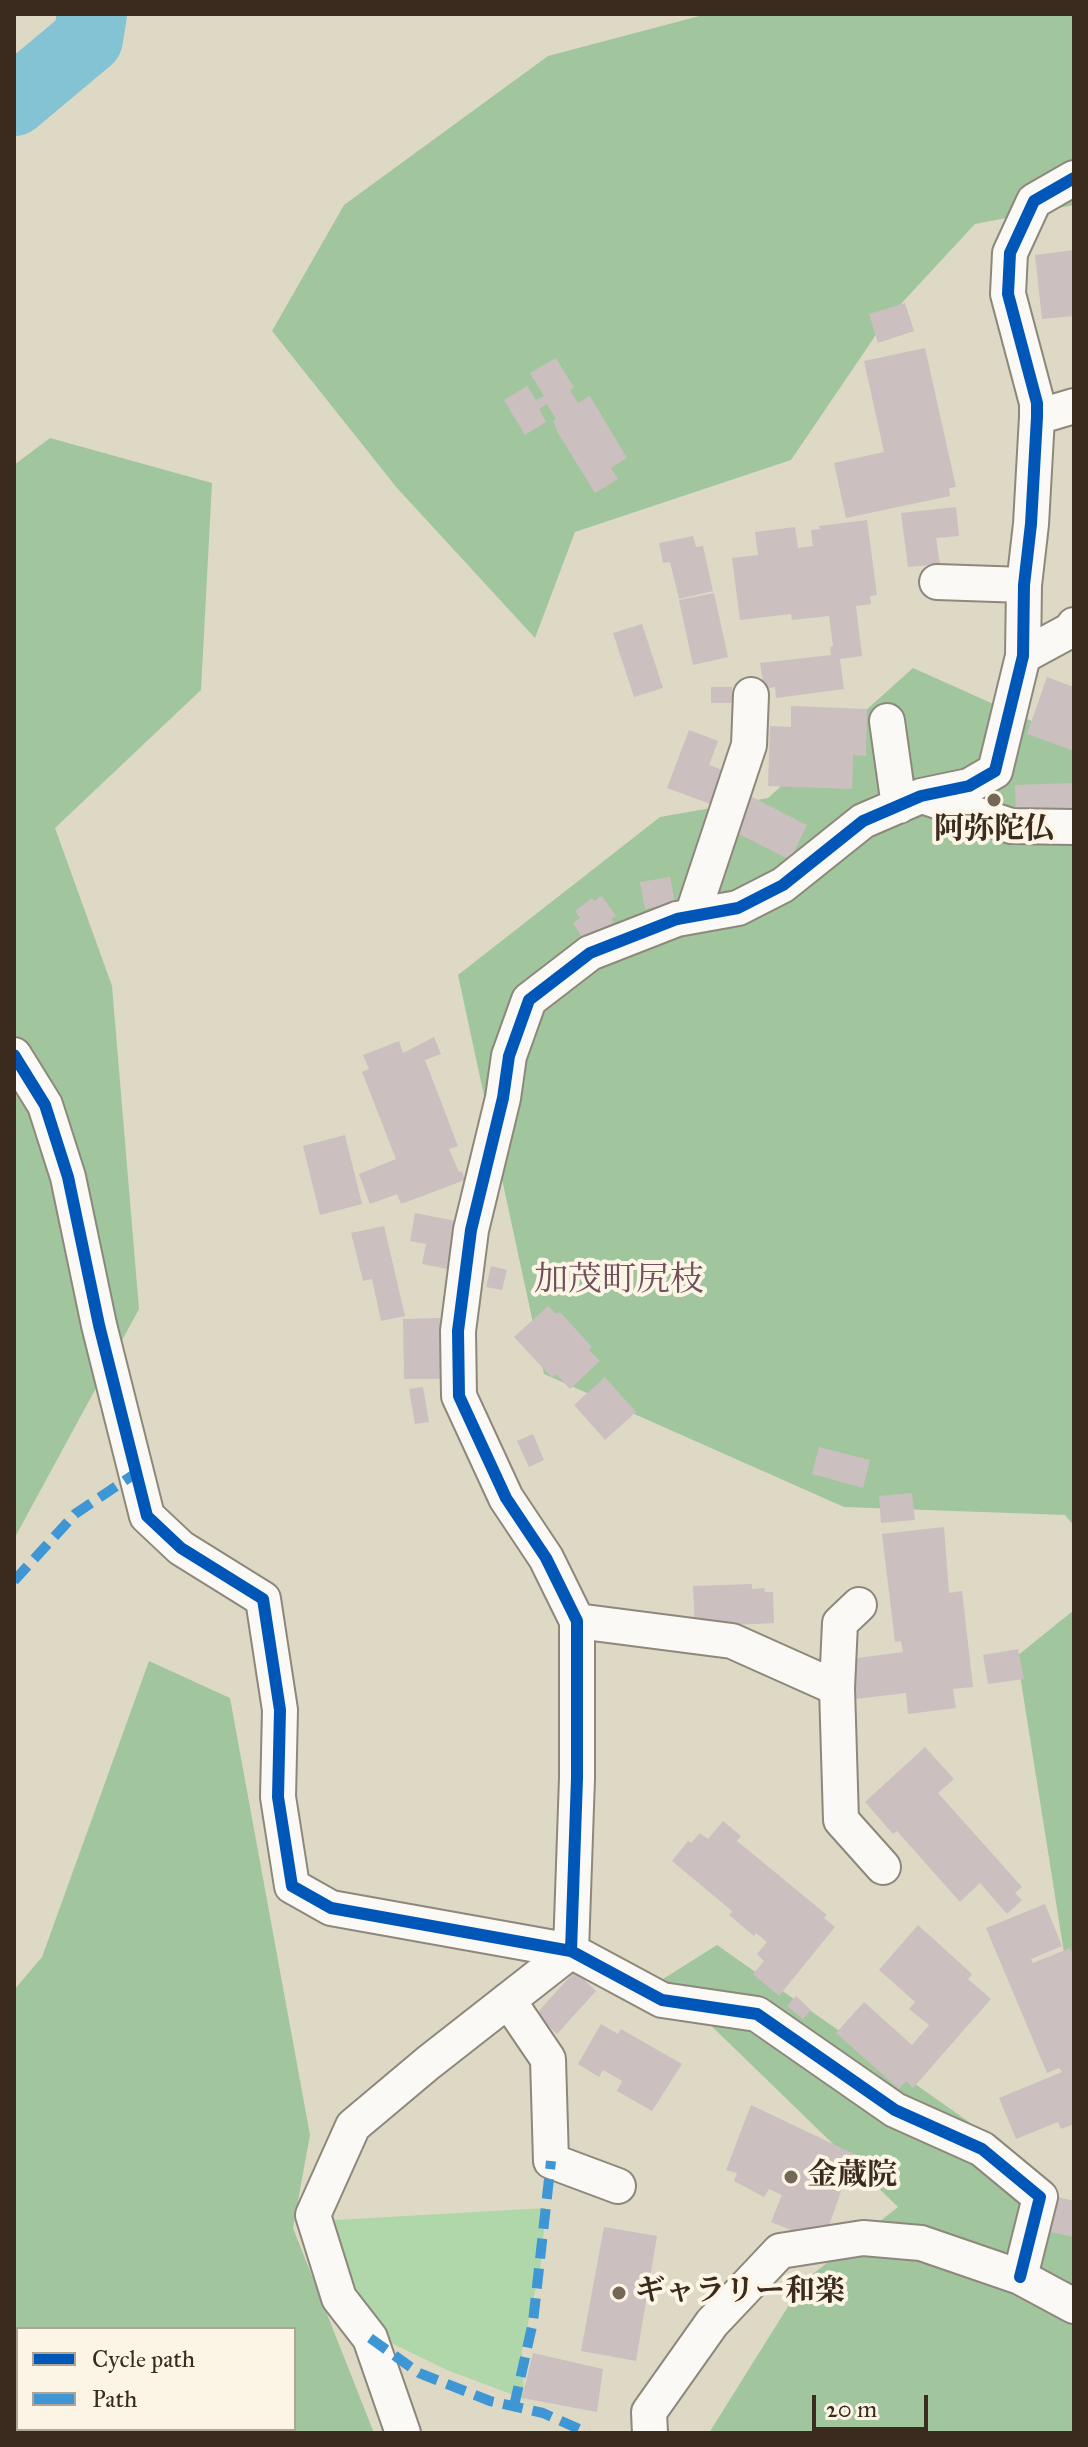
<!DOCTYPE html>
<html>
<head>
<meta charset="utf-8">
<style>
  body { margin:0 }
  #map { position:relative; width:1088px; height:2447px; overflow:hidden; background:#ded9c4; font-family:"IM FELL Great Primer",serif }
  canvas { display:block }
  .frame { position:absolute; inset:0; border:16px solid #3b2a1e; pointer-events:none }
  .legend { position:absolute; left:16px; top:2327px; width:280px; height:104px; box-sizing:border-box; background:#fcf5e5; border:2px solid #afa495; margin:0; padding:10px 14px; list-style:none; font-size:24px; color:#3b2a1e }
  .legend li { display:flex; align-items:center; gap:16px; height:40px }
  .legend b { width:40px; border:2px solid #afa495 }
  .scale { position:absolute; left:812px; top:2395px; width:116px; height:36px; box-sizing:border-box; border:4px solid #3b2a1e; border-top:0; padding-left:10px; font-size:24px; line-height:28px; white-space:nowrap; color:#3b2a1e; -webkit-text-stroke:6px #fcf5e5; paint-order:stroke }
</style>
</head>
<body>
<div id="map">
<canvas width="1088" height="2447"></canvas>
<div class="frame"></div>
<ul class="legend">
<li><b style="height:10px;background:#0057b8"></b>Cycle path</li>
<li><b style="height:10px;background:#3e96d5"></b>Path</li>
</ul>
<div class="scale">20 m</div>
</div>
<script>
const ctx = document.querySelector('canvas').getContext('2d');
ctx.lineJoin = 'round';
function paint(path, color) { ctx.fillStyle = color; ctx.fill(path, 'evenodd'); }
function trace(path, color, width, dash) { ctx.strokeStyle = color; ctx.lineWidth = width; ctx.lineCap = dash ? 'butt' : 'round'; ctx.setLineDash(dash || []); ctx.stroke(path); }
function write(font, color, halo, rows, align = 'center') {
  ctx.font = font + ' "IM FELL Great Primer","Noto Serif JP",serif'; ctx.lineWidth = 8; ctx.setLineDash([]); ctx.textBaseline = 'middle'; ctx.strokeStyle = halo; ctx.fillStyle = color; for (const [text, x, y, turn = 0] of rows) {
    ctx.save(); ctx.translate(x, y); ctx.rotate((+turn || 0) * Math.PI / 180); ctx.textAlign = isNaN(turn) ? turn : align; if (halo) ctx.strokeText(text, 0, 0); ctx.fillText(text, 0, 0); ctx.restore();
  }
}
paint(new Path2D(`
  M546 2208 541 2264 522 2350 524 2399 447 2370 387 2341 349 2276 335 2220Z`), '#b0d7a9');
paint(new Path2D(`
  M707 14H1074V205L975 224 886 320 791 460 575 532 535 638 397 488 272 331 344 205 548 56Z
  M50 438 212 483 201 690 55 828 112 986 139 1309 14 1539V465Z
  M913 668 1074 740V1526L1065 1515 844 1507 544 1374 458 975 660 817 768 798Z
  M1074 1610V2016L1017 1656Z
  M149 1661 230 1698 310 2135 293 2228 374 2433H14V1990L42 1957ZM294 2329V2429H18V2329Z
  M717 1945 1009 2150 1074 2211V2433H709L804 2281 898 2207 663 1979Z`), '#a1c69d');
trace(new Path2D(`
  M14 101 88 39 92 14`), '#83c3d3', 70);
paint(new Path2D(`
  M1074 250V316L1042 319 1035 255Z
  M905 303 914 331 878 343 869 314Z
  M925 348 956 487 949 488 950 496 846 518 834 463 884 452 864 361Z
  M556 358 574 388 570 390 578 403 590 396 627 458 611 468 618 479 595 493 558 433 553 420 556 419 547 404 539 409 546 422 525 435 504 400 527 386 536 400 544 396 530 373Z
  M956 507 959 536 936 538 940 564 908 567 901 513Z
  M867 520 877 595 870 596 871 604 856 606 862 656 840 659 844 689 776 698 775 687 764 689 760 663 831 655 830 647 833 646 829 616 792 620 791 614 740 620 732 558 758 555 755 532 795 527 798 548 813 546 811 530 820 529 819 526Z
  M693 536 696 547 703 546 713 591 679 599 670 562 663 563 659 543Z
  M714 593 728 657 693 665 679 600Z
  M642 624 663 688 634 697 613 633Z
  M1047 677 1074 687V751L1027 734Z
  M711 687H732V703H711Z
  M791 706 867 709 866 756 853 755 852 789 768 786 770 726 791 727Z
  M689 730 718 741 709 765 725 771 713 805 667 788Z
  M1073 783 1074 810 1016 812 1015 785Z
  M748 795 807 825 790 860 731 830Z
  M670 877 675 903 645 909 640 882Z
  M602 896 616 916 611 919 614 923 595 937 593 933 584 940 573 923 580 918 575 911 592 898 594 901Z
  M434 1037 441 1054 425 1060 458 1146 449 1149 459 1172 462 1171 465 1180 401 1204 397 1194 370 1204 359 1174 396 1159 362 1072 369 1069 363 1055 399 1041 403 1053Z
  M345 1135 362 1204 320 1215 303 1146Z
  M415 1213 461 1222 452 1270 422 1264 426 1244 410 1241Z
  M384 1226 405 1316 381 1321 372 1279 363 1281 351 1233Z
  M491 1266 507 1270 502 1290 486 1287Z
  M548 1306 556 1314 560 1312 592 1347 589 1350 600 1361 570 1389 556 1374 552 1378 514 1337Z
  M440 1318 442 1379H404L403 1319Z
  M605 1377 636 1412 605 1440 574 1405Z
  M423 1387 429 1422 415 1424 409 1389Z
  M533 1434 544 1460 529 1467 517 1441Z
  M819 1447 870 1460 863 1488 812 1474Z
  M912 1493 915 1520 881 1523 879 1496Z
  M944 1527 949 1593 962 1591 973 1687 953 1689 956 1708 908 1714 906 1693 855 1699 850 1659 903 1652 901 1641 895 1642 882 1534Z
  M752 1584V1589L764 1588 765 1592H773L774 1623 695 1627 693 1586Z
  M1018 1649 1024 1679 988 1684 983 1655Z
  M925 1747 954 1779 938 1793 1022 1887 1015 1893 1022 1900 1007 1914 980 1883 960 1902 897 1831 893 1834 865 1802Z
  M723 1821 741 1836 737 1841 827 1915 824 1918 835 1927 779 1996 753 1974 764 1961 757 1954 767 1942 756 1933 754 1936 729 1915 732 1911 672 1861 688 1841 691 1843 700 1833 708 1839Z
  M1045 1904 1062 1946 1031 1959 1033 1963 1070 1948 1074 1956V2124L1061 2129 1058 2122 1016 2139 999 2098 1062 2072 1059 2068 1047 2073 986 1928Z
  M918 1925 972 1974 968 1979 991 1999 913 2088 906 2081 899 2089 836 2033 864 2002 912 2045 929 2025 909 2009 915 2002 879 1970Z
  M575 1971 596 1991 557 2034 536 2014Z
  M796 1996 811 2010 803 2019 787 2006Z
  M601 2024 618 2034 621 2029 682 2064 652 2111 617 2091 622 2081 603 2070 599 2077 578 2064Z
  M751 2105 854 2154 823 2243 771 2222 782 2195 769 2189 764 2197 734 2181 737 2173 726 2170Z
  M1058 2197 1074 2201V2237L1051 2232Z
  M604 2227 657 2236 636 2361 581 2351Z
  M533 2353 603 2369 597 2412 522 2398Z`), '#ccbfc0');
const street = new Path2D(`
  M1037 417 1074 406
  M937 582 1024 585
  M1023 656 1071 630 1074 625
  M887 721 899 806
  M922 796 1011 826 1074 827
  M692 916 749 745 751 695
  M14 1055 45 1105 68 1177 99 1325 147 1516 181 1548 263 1599 280 1710 278 1797 292 1886 331 1908 571 1951 662 2000 757 2014 895 2110 982 2149 1040 2197 1020 2277
  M577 1621 732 1641 837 1688 841 1820 883 1867
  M837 1688 840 1623 859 1605
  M571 1951 577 1778V1621L546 1558 506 1498 459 1396 458 1331 471 1230 503 1098 509 1056 529 1000 590 953 677 919 738 908 783 885 863 821 921 796 969 786 995 771 1023 656 1024 585 1031 524 1037 417V403L1008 294 1010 253 1034 201 1074 178
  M508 2000 548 2059 551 2161 618 2186
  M403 2433 370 2338 339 2298 313 2215 353 2126 428 2063 571 1951
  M650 2433 649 2412 712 2323 780 2251 863 2238 921 2243 1020 2277 1074 2306`);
trace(street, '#8d887b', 38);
trace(street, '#faf9f6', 34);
trace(new Path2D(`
  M14 1581 75 1514 136 1473
  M370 2338 419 2373 490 2401 543 2413 588 2433
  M514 2406 533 2322 551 2161`), '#3e96d5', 10, [20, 10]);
trace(new Path2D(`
  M14 1055 45 1105 68 1177 99 1325 147 1516 181 1548 263 1599 280 1710 278 1797 292 1886 331 1908 571 1951 662 2000 757 2014 895 2110 982 2149 1040 2197 1020 2277
  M571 1951 577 1778V1621L546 1558 506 1498 459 1396 458 1331 471 1230 503 1098 509 1056 529 1000 590 953 677 919 738 908 783 885 863 821 921 796 969 786 995 771 1023 656 1024 585 1031 524 1037 417V403L1008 294 1010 253 1034 201 1074 178`), '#0057b8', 12);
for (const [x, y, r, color] of [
  [994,800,8,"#746758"],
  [791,2177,8,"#746758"],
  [619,2293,8,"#746758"]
]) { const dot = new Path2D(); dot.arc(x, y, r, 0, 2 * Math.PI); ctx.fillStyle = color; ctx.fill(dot); trace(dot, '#fcf5e5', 3); }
write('bold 30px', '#3b2a1e', '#fcf5e5', [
  ["阿弥陀仏",994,831,"center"],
  ["金蔵院",807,2177],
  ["ギャラリー和楽",635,2293]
], 'left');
write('34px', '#6f505c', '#fcf5e5', [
  ["加茂町尻枝",619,1282]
]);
</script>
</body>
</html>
